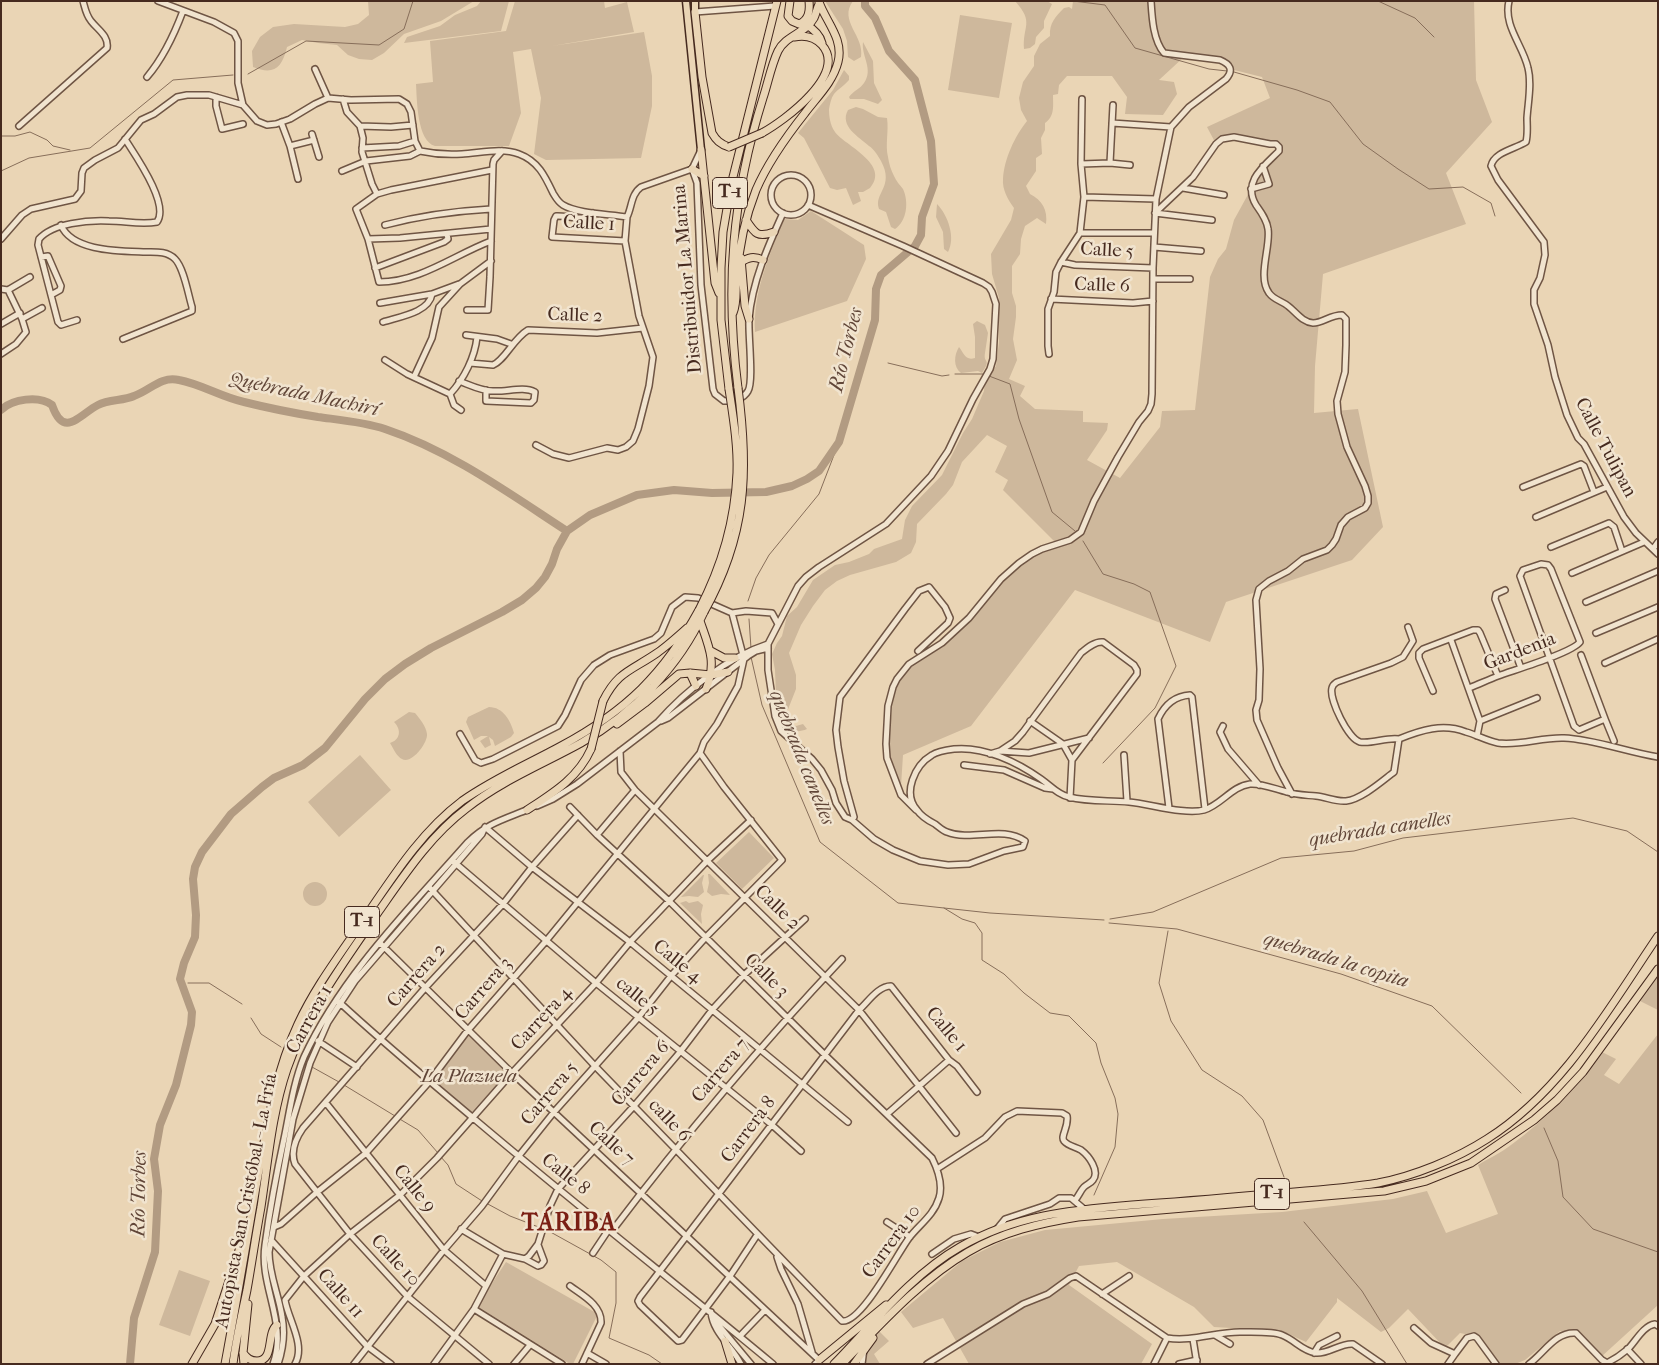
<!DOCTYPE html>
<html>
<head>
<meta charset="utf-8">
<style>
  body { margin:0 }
  #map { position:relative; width:1659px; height:1365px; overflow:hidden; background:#ead5b5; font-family:"IM FELL French Canon",serif }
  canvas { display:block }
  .frame { position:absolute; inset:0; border:2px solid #462a1f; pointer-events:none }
</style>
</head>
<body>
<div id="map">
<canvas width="1659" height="1365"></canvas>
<div class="frame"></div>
</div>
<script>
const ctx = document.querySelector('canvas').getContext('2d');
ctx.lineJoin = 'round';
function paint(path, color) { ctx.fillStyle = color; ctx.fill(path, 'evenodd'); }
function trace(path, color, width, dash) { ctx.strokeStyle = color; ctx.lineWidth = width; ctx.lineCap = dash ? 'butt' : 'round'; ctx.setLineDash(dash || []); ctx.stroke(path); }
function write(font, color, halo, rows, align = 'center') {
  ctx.font = font + ' "IM FELL French Canon",serif'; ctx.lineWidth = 5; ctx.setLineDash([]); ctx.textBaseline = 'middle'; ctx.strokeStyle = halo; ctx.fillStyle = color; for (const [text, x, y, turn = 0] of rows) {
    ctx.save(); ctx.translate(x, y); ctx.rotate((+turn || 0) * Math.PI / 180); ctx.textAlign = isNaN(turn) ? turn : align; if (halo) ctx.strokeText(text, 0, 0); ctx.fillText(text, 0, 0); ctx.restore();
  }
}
paint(new Path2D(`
  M368 1H474L441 21 404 34 384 53 372 60 359 59 348 55 337 45 318 43 302 40 287 47C282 69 273 75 253 67L252 51 260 37 273 27 294 24 345 27 358 24 369 15Z
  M481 1H509L501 31 404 43 407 37 440 26 455 15 477 6Z
  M515 1H604L605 8 627 2 634 32 552 46 644 32 652 76V106L641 158 546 160 534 154 541 98 531 49 513 52 521 113 509 146H435C417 141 417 100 416 84L433 82 430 41 506 31Z
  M825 1H853C838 21 865 36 861 57L854 61 848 57 847 41 843 29Z
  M1015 1H1047L1052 4 1044 21V28L1036 37 1035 44 1030 48 1024 49C1022 26 1035 23 1015 1Z
  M1073 1H1474L1476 80 1492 122 1446 173 1466 224 1323 274 1315 366 1314 413 1358 409 1383 527 1352 560 1226 602 1210 642 1075 590 971 726 903 755 901 786 894 771 890 757 889 742 894 684 909 664 942 643 1001 579 1019 563 1057 544 1003 490 1008 480 995 472 1007 446 987 435 962 462 953 485 946 494 917 524 916 542 911 553 896 562 850 575 837 581 825 590 813 606 801 625 789 653 796 675V689L785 717 789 724 796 726 803 724 807 729C800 732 794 732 786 728L780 715 776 694 775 670 772 654 777 643 782 636 787 616 797 607 813 580 835 565 849 562 869 554 874 549 902 539 905 520 912 506 942 475 963 433 972 419 984 391 985 380 996 366 999 342V298L992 274 991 254 1011 220 1014 208C1008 200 1002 189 1003 179 1004 159 1015 136 1027 121L1021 110 1019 98 1023 82 1034 66V56L1040 44 1050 36C1049 23 1056 16 1064 8L1069 7 1072 9ZM1185 56 1227 63 1230 69 1262 77 1270 98 1207 127 1216 144 1222 139H1233L1279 147V151L1252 181 1251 189 1234 220 1226 249 1218 259 1210 277 1195 410 1162 411 1160 427 1120 478 1087 460 1107 430 1108 423 1083 422V411L1035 409 1020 396 1025 386 1009 379 1017 360 1013 339 1016 317V306L1012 293V266L1020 254 1021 239 1025 226 1037 218 1046 224C1048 210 1042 200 1030 194L1026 186 1036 171V158L1042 154 1041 138 1045 130V123C1055 116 1053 106 1053 95L1058 94 1059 85 1067 76H1112L1127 97 1125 114 1163 115 1177 94 1174 82 1159 80Z
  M960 15 1012 23 999 98 948 90Z
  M863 42 873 61 874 83 882 100 878 104 864 99H850L849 97C853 91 860 89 864 83 874 69 861 56 863 42Z
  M844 70 849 76V80C844 86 838 89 834 94 831 98 830 104 829 109 829 116 830 125 835 132 844 145 891 164 870 188L863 192H858L861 201 853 205 846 188 837 190 830 188 804 138 798 133 833 90Z
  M856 107 863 109 878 117 887 118C889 131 885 144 888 157 889 164 891 170 894 176 896 181 900 185 903 189 909 202 907 221 895 229L891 227 886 212 879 209C873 193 895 187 881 161 878 156 874 149 869 146 859 137 839 126 848 110Z
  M937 204C948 215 956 238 948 252L944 249 943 232 936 217Z
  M811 211 864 245 866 259 847 301 755 332C753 292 769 256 784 219L798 220Z
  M977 321 985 325 988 333C987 340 986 346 985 353 983 364 992 358 982 373L978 371 961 373C953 367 954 355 959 347 964 353 965 361 975 358V337L973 324Z
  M489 707C503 707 511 721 514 733L511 737 495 746 493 740 489 737 491 745 485 748 480 741 488 736H481L474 740 466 722 468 717Z
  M409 712 415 713C420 719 426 726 427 734 428 743 411 765 402 759 397 757 393 748 390 743 400 740 402 730 394 722Z
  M360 755 391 790 339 837 308 802Z
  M749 832 774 858 742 889 716 863Z
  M708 874H710L730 895 721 894 712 896 707 892 709 883Z
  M703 875H704L702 883 704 892 698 897 689 896 681 897Z
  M303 894a12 12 0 1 1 24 0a12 12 0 1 1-24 0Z
  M686 901 689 903 698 901 703 905 701 914 702 924 680 903Z
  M1658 969V1010L1640 1001 1643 989Z
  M470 1034 509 1071 471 1113 432 1080Z
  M1658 1034V1305L1601 1357 1578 1335 1560 1331 1525 1360 1515 1364 1495 1363 1475 1336 1460 1333 1445 1348 1408 1309 1389 1328 1381 1332 1337 1298V1302L1306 1342 1282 1331 1214 1327 1194 1307 1117 1262 1079 1266 1069 1285 1152 1344 1141 1364H969L943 1318 913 1328 901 1312 962 1261 1000 1242 1045 1230 1163 1219 1282 1212 1393 1199 1427 1191 1446 1233 1498 1214 1478 1165C1489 1158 1501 1153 1511 1145 1547 1119 1575 1087 1602 1052L1616 1059 1604 1075 1619 1084Z
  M506 1262 598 1314 573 1364H570L477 1306Z
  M179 1270 210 1281 190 1336 159 1325Z
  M878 1330 889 1341 874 1354 880 1364H845Z`), '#ceb89c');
trace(new Path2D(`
  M1073 1 1105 5 1135 48 1209 69 1227 71
  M1378 1 1415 18 1434 37
  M1234 72 1297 90 1330 102 1363 144 1398 169 1429 189 1463 187 1491 203 1495 216
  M248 74 306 41 379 45 404 29 413 1
  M1 136H15L30 132 47 140 53 146 70 150
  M1 171 29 158 90 148 173 80 233 75
  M888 363 942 376 949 375
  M955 374H985
  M989 376 1010 384 1019 419 1052 512 1075 531
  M1083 541 1103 574 1134 584 1150 592 1176 666 1155 708 1103 763
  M748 601 756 578 769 555 819 494 839 442
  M749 619 751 648
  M751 657 762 705 820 842 898 903 990 913 1104 920
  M944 908 962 919 975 923 982 933V960L1004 974 1024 993 1050 1013 1069 1016 1096 1043 1101 1063 1115 1098 1118 1114 1115 1147 1094 1195
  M1110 919 1153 912 1281 858 1354 851 1403 838 1573 818 1627 831 1658 852
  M1109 923 1177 929 1341 974 1432 1006 1521 1093
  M1168 931 1159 983 1171 1021 1202 1070 1242 1096 1263 1120 1284 1177
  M188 983H209L242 1004
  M251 1018 261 1034 281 1047
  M312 1067 339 1082
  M344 1085 395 1116
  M398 1118 418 1130 438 1153
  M1544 1128 1558 1161 1563 1197 1593 1229 1658 1252
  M440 1156 448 1165 456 1184 482 1201
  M486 1203 510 1216 541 1228
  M1304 1222 1362 1291 1407 1364
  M545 1229 601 1260 616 1272V1303L609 1338 649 1355 662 1364`), '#876e5a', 1);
trace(new Path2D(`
  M1 410C12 399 39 395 52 405 64 440 80 414 98 405 109 399 123 401 134 396 151 390 160 376 179 380 201 384 221 397 244 402 268 408 293 413 318 417 340 420 364 422 385 429 451 451 510 494 567 531
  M130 1364 134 1318 155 1252 158 1191 154 1159 160 1125 176 1085 191 1025 192 1012 180 979 184 963 195 937 196 915 193 879 195 867 202 852 231 814 262 787 274 778 303 765 325 748 365 699 385 679 405 664 431 648 502 612 522 600 536 588 545 577 552 564 557 549 567 531 590 515 637 495 674 490 712 493 766 492 792 486 807 479 819 471 839 442 875 320 876 289 881 275 915 246 921 235 922 217 934 184 931 141 915 80 889 51 875 18 865 6V1`), '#b29b82', 8);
const minor = new Path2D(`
  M158 1 214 22 234 33 238 41V83L243 105
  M1509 1C1503 26 1523 45 1528 68 1532 84 1528 102 1527 118 1527 127 1528 134 1526 142 1515 149 1494 152 1491 166L1498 180 1544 242 1545 255 1540 278 1534 290V304L1548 345 1555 377 1567 415 1578 438 1584 444 1624 517 1636 533 1658 554
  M695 12 775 6
  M315 69 328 98
  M147 77C164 57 174 35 183 11
  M216 97V106L222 129 243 124
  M343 99 347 112 360 126 363 138 362 152 372 184 377 194
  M281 122 290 146 298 179
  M1112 123 1171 127
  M19 126 107 48C109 36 98 30 91 21 86 15 85 8 83 1
  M360 126 391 127 413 125
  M312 134 319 157
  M290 146 314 140
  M362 148 399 146 415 141
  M701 150 692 169 697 183 701 285 713 389 715 394 724 401C733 401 743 400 748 391 754 381 748 335 749 319 752 282 768 246 783 213
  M1110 163 1113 105
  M1081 164 1110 163 1130 165
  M342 171 366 161 410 156 420 151
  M771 195a20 20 0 1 1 40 0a20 20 0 1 1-40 0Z
  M1183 188 1224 195
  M1251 189 1269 184 1263 166
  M1084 197 1156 199
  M808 205 903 246 983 283 989 287 992 292 996 304 993 359 990 369 973 399 948 451 931 476 886 524 819 567 806 577 798 586 768 644V670L775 716 781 731 812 759 821 770 832 790 836 803 845 817 852 820 874 839 893 850 920 861 948 865 969 864 1004 851 1023 847 1025 841C1002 825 972 842 947 832 943 831 939 827 935 824 929 821 921 816 917 810 902 793 915 765 932 755 938 751 946 750 954 749 984 746 1017 762 1041 779 1051 786 1058 795 1069 797 1089 802 1109 800 1129 802 1150 804 1185 815 1204 810 1221 805 1232 786 1250 784 1261 783 1275 789 1287 792 1296 795 1306 795 1316 796 1326 797 1336 802 1346 801 1362 799 1382 781 1394 772L1399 739C1421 730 1443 723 1466 732 1477 735 1487 741 1498 743 1520 746 1542 737 1564 738 1593 739 1627 752 1658 757
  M593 213C585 223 568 215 556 216L554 220 552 237 625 241
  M1155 213 1193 177 1216 144 1222 139 1234 137 1270 144H1276L1279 147V151C1264 166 1242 182 1256 205 1261 212 1267 220 1268 229 1271 246 1257 277 1269 293 1274 300 1282 301 1288 306 1296 312 1302 322 1313 323 1323 323 1330 315 1342 315L1346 319V345L1345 372 1337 401 1338 414 1347 447 1365 486 1368 496V503L1365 508 1348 517 1341 525 1336 539 1332 545 1327 550 1303 559 1288 571 1269 581 1259 589 1256 600 1260 669 1259 700 1256 710 1257 720 1278 768 1292 794
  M1155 213 1212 220
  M61 225C72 252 121 251 146 252 156 252 167 251 175 259 184 268 188 294 192 307V311L123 339
  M385 225C419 216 455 211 491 209
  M1080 233H1154
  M1 239 22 215 31 209 75 199 81 191 82 173 84 168 95 160 118 148 141 120 154 114 177 97 187 95H209L243 105 257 121 267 125 276 124 290 119 315 104 328 98 351 100 399 99 407 104 411 112 415 141 420 151C434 154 447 155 462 154 480 153 502 147 519 154 538 161 545 176 553 193 556 198 558 202 563 205 578 214 609 214 627 217 632 207 631 194 641 187L692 169
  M368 239 400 238 491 229
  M491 241C454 255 420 282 379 282L368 239 356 209 377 194 391 190 492 170
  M1154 247 1201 251
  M41 257 48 256 61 286 60 290 51 295
  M1061 262 1075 265 1153 268
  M375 268 444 242 448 239 447 234
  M1154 279H1190
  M1 289 8 290 22 319 26 332 16 344 1 354
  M8 290 30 277
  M1051 299 1133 303 1153 301
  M380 303 432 294
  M467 310H488L490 277 493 164 494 160 502 151
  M22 319 42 308
  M77 320 61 325 58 322 38 245 39 239C53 223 88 220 109 221 125 221 141 225 157 222 170 204 135 155 125 139
  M383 322C398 317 429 313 432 294L459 284
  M1 324 20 313
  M466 335 497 339 511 344
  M1049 354 1048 346V309L1054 292 1056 272 1061 262 1080 233 1084 197 1081 164 1082 99
  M385 360 407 374 450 394 454 405 461 410
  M470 363 493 365C505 360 513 339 528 330L597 333 643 328
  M414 377 432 338 439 307 460 284 491 261
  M459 381C470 385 481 391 493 391 507 392 523 386 535 392L534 400 531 403 486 401V390
  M450 394C464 379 475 357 477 337
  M536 445 553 454 569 458 607 448 618 450 626 447 633 441 638 429 649 386 653 357 639 316 625 241 627 217
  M1523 487 1581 464 1584 466 1594 492
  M1536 517 1607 487
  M1551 547 1609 523 1614 527 1622 551
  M1653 549 1658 542
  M1572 573 1644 542
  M1505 590 1496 594 1495 599 1521 668
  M1586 602 1658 571
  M732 613 743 655
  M1596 633 1658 607
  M1451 640 1480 721 1477 736
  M1605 663 1658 639
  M1469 688C1479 684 1488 680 1498 676 1514 670 1572 653 1580 642L1551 569 1548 565 1541 564 1523 570 1520 576 1574 726 1579 730 1605 719 1581 655
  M1433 691 1419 658V653L1423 649 1473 630H1478L1480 633 1498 676
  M1605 719 1614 741
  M661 721 668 718 748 656 756 651 768 648
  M1030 721 1063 744 1072 760
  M1480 721 1537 698
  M1223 726 1220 732 1228 749 1259 785
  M460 734 475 760 481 763 493 759 558 726 565 715 581 680 594 665 610 655 654 639 661 633 672 607 685 597 698 598 732 613 746 611 772 613 778 624
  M1399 739C1386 737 1373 744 1360 742 1348 739 1329 699 1332 688 1333 684 1334 684 1337 682L1391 663 1403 657 1413 641 1408 627
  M620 751 621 772 635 790 859 1010 956 1133
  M1000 751 1015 741 1023 732 1081 653C1087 648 1095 641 1103 642L1134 665 1137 670V674L1072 760 1070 798
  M990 754 1000 751 1029 753 1089 738
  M1124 755 1127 801
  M964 765 1004 770 1045 788 1053 789
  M537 806 553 799 577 784 658 722C686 690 728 657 768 644
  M1169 808 1158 719C1164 706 1174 696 1190 695L1192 697 1205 809
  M916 810 901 795 887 758 886 744 888 706 893 687 897 679 909 664 942 643 969 618 1001 579 1019 563 1032 554 1042 549 1070 540 1081 532 1094 501 1118 457 1139 422 1148 411 1151 404 1152 394 1153 268 1156 199 1171 127 1189 107 1226 79C1234 70 1230 64 1220 60L1164 53C1153 40 1152 17 1151 1
  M852 820 854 817 844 781 838 747 836 730 840 697 905 609 919 591 929 587 945 607 950 618 948 623 918 651
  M485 827 532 867 630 942 848 1122
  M597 835 635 790
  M454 862 596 983 772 1125 801 1151
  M429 887 594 1065 842 1321C861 1324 897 1254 909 1238 919 1225 934 1215 939 1198 943 1185 938 1170 932 1158L825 1055 669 901 597 835 570 807
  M380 943 512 1073 819 1360 815 1364
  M338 1001C381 1041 427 1079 472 1117 571 1201 673 1281 773 1364
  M318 1041 357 1067
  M326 1103 444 1250 486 1286
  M887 1114 949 1060
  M937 1169 985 1138 1005 1117 1017 1111 1062 1113 1067 1116C1069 1127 1060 1136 1064 1141 1068 1146 1076 1147 1081 1150 1089 1156 1100 1171 1093 1180 1091 1183 1087 1184 1084 1187 1080 1191 1079 1196 1075 1200
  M887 1222 910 1237
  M274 1227 281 1224 316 1193 365 1154 429 1082 468 1030 546 941 700 753 704 742 717 724 738 686 744 659
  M461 1229 503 1254 525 1259 529 1256 538 1244 550 1206 558 1189 634 1106 680 1052 712 1010 744 975 805 919
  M996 1230 1005 1219 1050 1204 1059 1198H1071L1084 1209
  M612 1231C684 1136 760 1046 842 959
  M757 1235 730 1276 682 1340 678 1341 640 1305 638 1301 640 1297 859 1010C868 1002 878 986 891 986L949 1060 957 1066 977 1092
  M271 1240 367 1346 391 1364
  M593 1253 609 1229
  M932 1254 954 1239 971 1234 979 1237
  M777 1257 781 1269 798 1304 812 1352
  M525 1259 538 1266 541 1265 544 1261 538 1245
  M570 1286C582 1295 602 1305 601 1323L582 1364
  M1102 1294 1129 1276
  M474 1309 562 1364
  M711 1312C713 1333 732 1346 741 1364
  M716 1322 751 1364
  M1414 1328 1431 1343 1455 1354 1467 1338 1474 1336 1477 1338 1496 1364
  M1215 1335 1230 1344
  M740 1336 765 1310
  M1167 1338C1192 1342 1215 1332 1240 1332 1251 1332 1273 1331 1282 1335 1295 1340 1302 1351 1316 1353 1329 1354 1340 1343 1353 1344L1382 1364
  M1193 1339 1197 1364
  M1627 1349 1641 1364
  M587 1353 606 1364
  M1314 1353 1319 1345 1337 1336
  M273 1364C288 1323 259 1286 265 1245 270 1208 277 1171 285 1134 290 1109 294 1081 304 1057 342 975 409 909 468 842 487 823 505 819 529 809
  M278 1364C283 1349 285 1332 282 1317 279 1295 269 1275 269 1252L293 1119 310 1063 328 1022 355 981 482 834 485 827
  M295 1364C306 1345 288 1319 285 1300L304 1276 350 1234 400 1195 437 1158 512 1073 596 983 630 942 707 861 751 820
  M354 1364 444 1250 482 1206 518 1157 554 1112 638 1018 671 976 706 937 782 860 724 787 700 753
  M434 1364 474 1309 503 1254
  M489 1364 408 1297 350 1234 295 1164C290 1151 296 1138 303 1128L425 988 503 904 532 867 578 815
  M514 1364 530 1345
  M862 1364 864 1349
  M927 1364 1023 1304 1048 1294 1070 1278 1076 1276 1167 1338 1154 1364
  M1179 1364 1197 1360
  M1448 1364 1455 1354
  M1529 1364C1544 1353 1556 1331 1576 1333L1602 1360 1607 1363C1615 1359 1621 1355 1628 1349 1636 1341 1643 1326 1655 1324L1658 1326`);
const major = new Path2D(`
  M686 1 701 150
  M695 1V12`);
const highway = new Path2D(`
  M790 1 788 16 792 21 799 24C809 20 810 11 809 1
  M695 12 702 77 712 133C716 140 720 144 729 147
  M805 24C812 28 820 35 822 43
  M762 133C784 121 848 74 822 45 815 37 804 35 794 37
  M701 150 715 283 719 293
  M692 169 704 176
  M746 220C755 234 758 238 774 232
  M741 258 745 306 749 319
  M740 263C748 257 754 256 763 260
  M733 313C738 301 735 288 737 276 739 246 745 218 756 190 768 162 786 137 805 113 817 97 833 82 838 62 844 39 826 22 819 2
  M738 388C725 286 732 197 763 98 768 83 771 66 778 51 785 36 806 33 814 18 816 14 817 8 819 4
  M729 389 721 320V268L723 232 731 185 777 1
  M700 621C709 647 717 662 706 689
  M711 651 724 658H735
  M690 673 696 686
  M603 701C618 671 631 671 657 653 667 646 677 637 687 628
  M617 724 645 703 679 674 690 673 711 675 728 672
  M527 810C553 793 578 778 591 749
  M725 1341 732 1364
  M243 1353C247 1358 250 1361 257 1361 275 1361 266 1333 277 1325
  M819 1360 886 1305
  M192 1364 215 1324 243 1238
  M225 1364C236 1305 246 1246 256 1187 266 1132 274 1075 298 1024 316 985 342 952 366 916 394 875 422 831 462 801 493 779 528 764 561 746 626 711 664 674 699 610
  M233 1364C236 1339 242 1314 247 1290 252 1262 256 1234 261 1207 268 1161 272 1113 287 1069 307 1011 345 961 379 911 405 874 430 836 467 808 501 781 543 764 581 743 634 713 679 667 704 612
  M244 1364 243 1353 248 1304
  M834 1364C873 1324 911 1275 960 1247 1015 1215 1071 1210 1132 1205 1178 1202 1224 1198 1269 1194 1305 1191 1342 1189 1378 1183 1414 1176 1456 1159 1487 1139 1563 1091 1609 1008 1658 936
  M842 1364C880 1325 921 1279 968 1252 1002 1232 1040 1223 1078 1217L1384 1191 1426 1181 1471 1163 1534 1120 1557 1100 1583 1072 1658 969
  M854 1364 873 1338`);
trace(minor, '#6f5544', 8);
trace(major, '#462a1f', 9);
trace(highway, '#462a1f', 9);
trace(minor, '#f1e4cf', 5);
trace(major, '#ead5b5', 6);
trace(highway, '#ead5b5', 7);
const highwayBridge = new Path2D(`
  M729 147 762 133
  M699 610C721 568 735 520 737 473 738 445 733 416 729 389
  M704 612C747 535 749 472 738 388
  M591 749 603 701`);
trace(highwayBridge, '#462a1f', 9, []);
trace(highwayBridge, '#ead5b5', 7);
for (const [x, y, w] of [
  [730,193,35],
  [362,922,35],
  [1272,1194,35]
]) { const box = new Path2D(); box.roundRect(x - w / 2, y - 15.5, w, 31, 4); ctx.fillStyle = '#f1e4cf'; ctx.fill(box); trace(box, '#462a1f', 1); }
write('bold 18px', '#462a1f', null, [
  ["T-1",730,193],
  ["T-1",362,922],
  ["T-1",1272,1194]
]);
write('19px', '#462a1f', '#f1e4cf', [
  ["Calle 1",589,224,3],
  ["Calle 5",1107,251,3],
  ["Distribuidor La Marina",688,279,-95],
  ["Calle 6",1102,286,2],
  ["Calle 2",575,316,2],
  ["Calle Tulipan",1605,448,62],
  ["Gardenia",1520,652,-21],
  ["Calle 2",777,908,44],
  ["Calle 4",677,962,39],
  ["Carrera 2",417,976,-49],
  ["Calle 3",766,976,45],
  ["Carrera 3",484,989,-49],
  ["calle 5",637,997,39],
  ["Carrera 4",542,1019,-47],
  ["Carrera 1",310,1020,-61],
  ["Calle 1",946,1030,50],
  ["Carrera 7",721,1071,-50],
  ["Carrera 6",641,1074,-50],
  ["Carrera 5",550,1094,-50],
  ["calle 6",669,1121,46],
  ["Carrera 8",749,1130,-53],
  ["Calle 7",611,1144,43],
  ["Calle 8",565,1175,38],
  ["Calle 9",414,1189,51],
  ["Autopista San Cristóbal - La Fría",247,1201,-79],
  ["Carrera 10",892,1242,-54],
  ["Calle 10",395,1261,47],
  ["Calle 11",340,1294,48]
]);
write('italic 19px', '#614638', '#f1e4cf', [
  ["La Plazuela",469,1077]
]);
write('italic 20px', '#614638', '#f1e4cf', [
  ["Río Torbes",847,350,-76],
  ["Quebrada Machirí",304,395,12],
  ["quebrada canelles",801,758,68],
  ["quebrada canelles",1380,830,-9],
  ["quebrada la copita",1336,961,17],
  ["Río Torbes",140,1194,-89]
]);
ctx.letterSpacing = '1px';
write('bold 24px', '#7a1f14', '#f1e4cf', [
  ["TÁRIBA",569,1224]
]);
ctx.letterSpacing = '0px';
</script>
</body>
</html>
